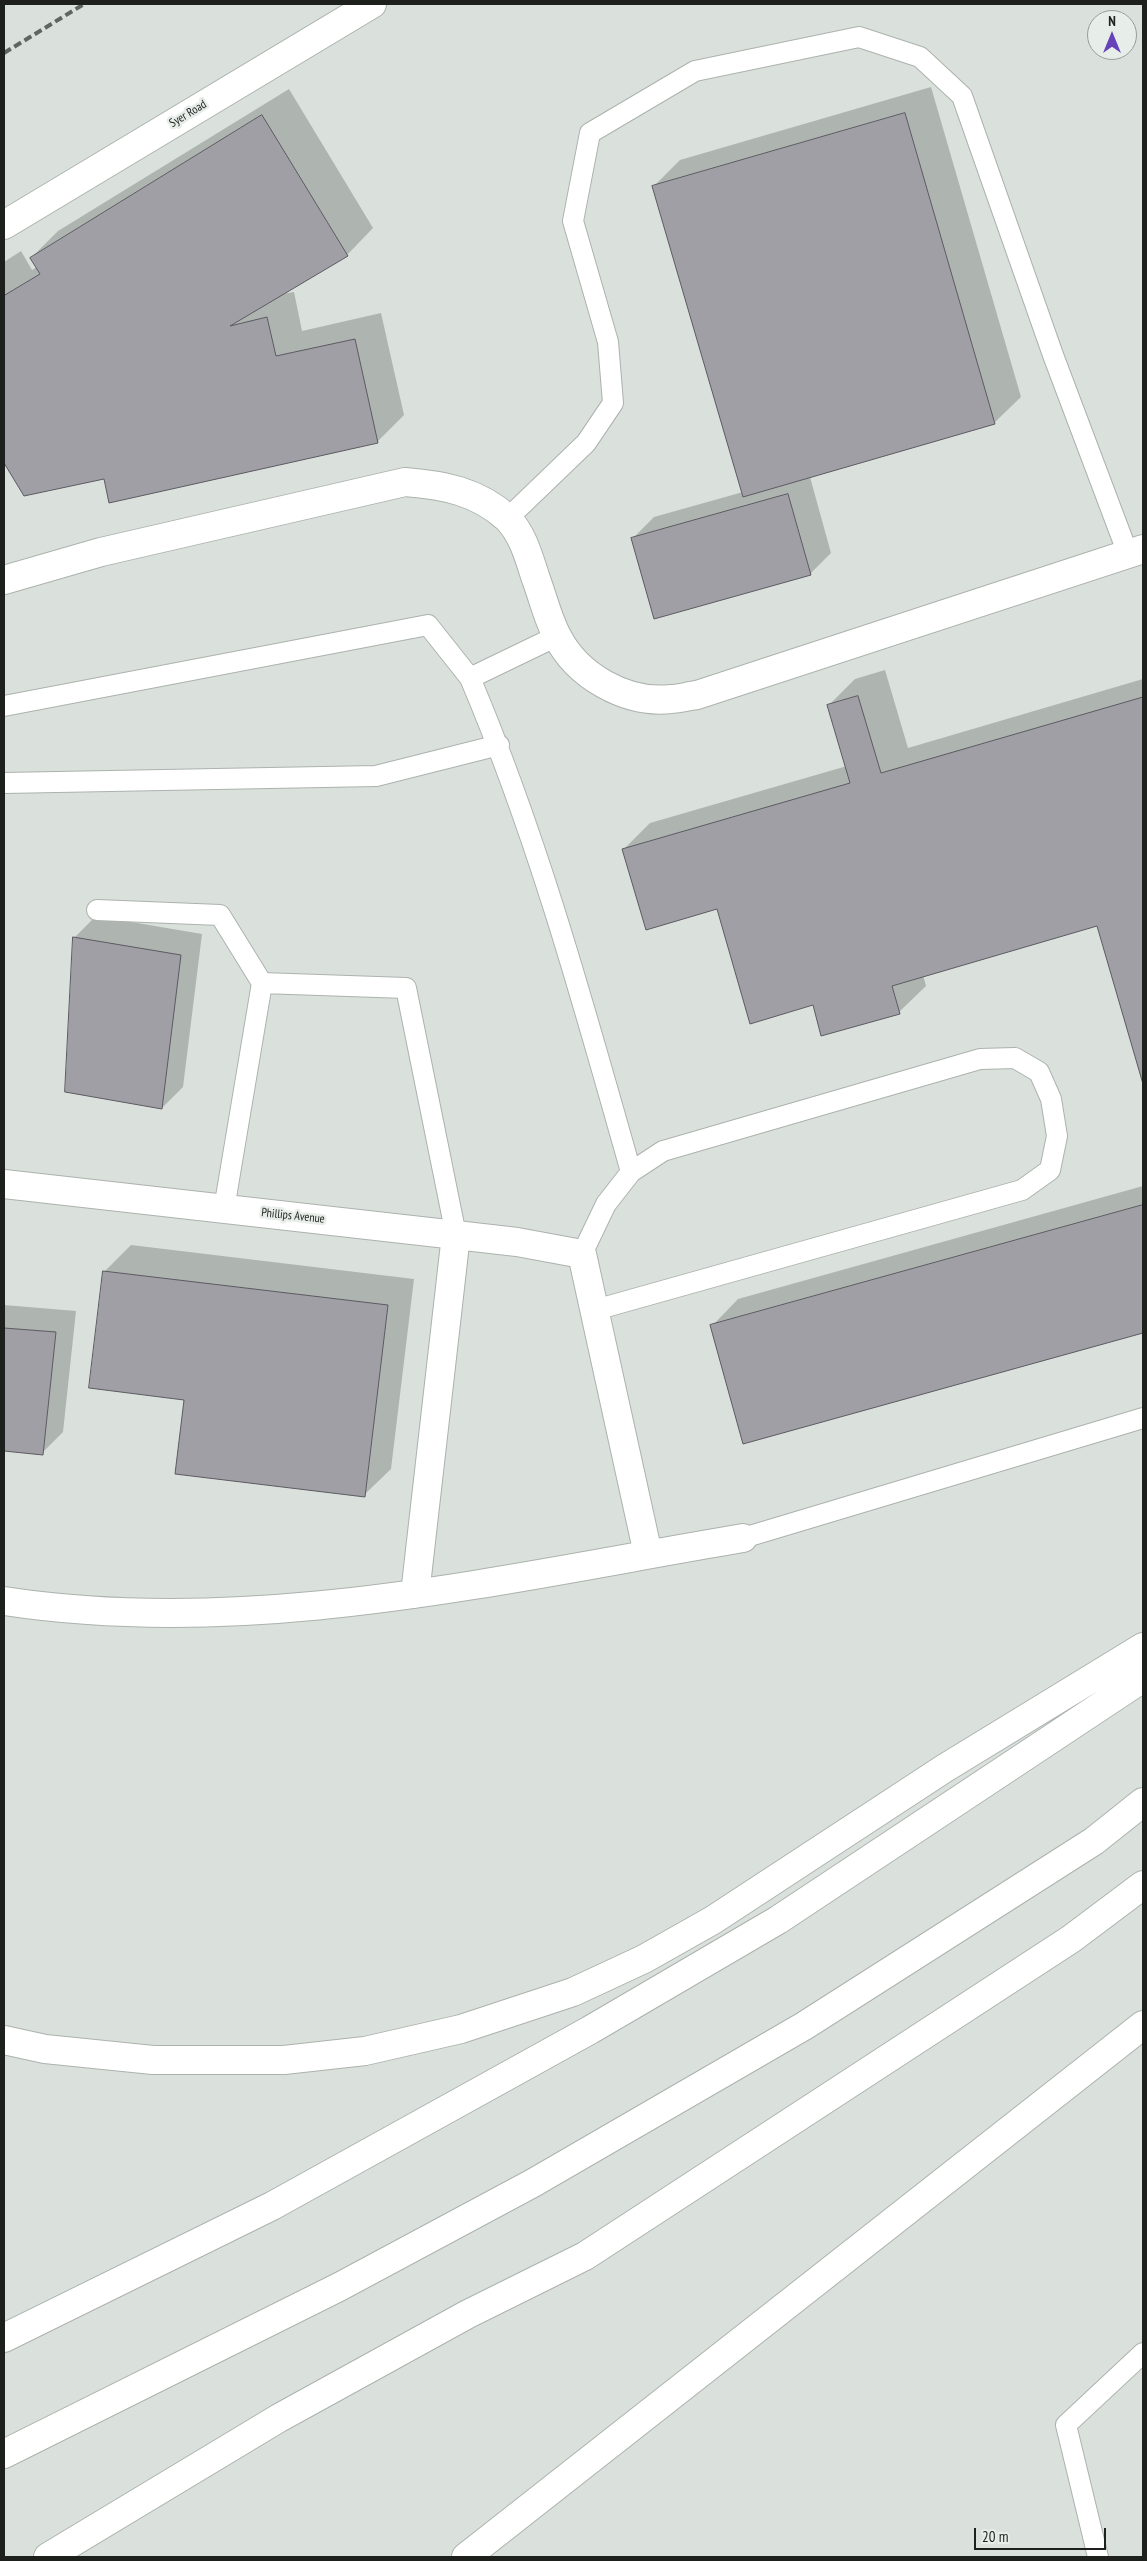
<!DOCTYPE html>
<html>
<head>
<meta charset="utf-8">
<style>
  body { margin:0 }
  #map { position:relative; width:1147px; height:2561px; overflow:hidden; background:#dae1dc; font-family:"PT Sans Narrow",sans-serif }
  canvas { display:block }
  .frame { position:absolute; inset:0; border:5px solid #1e201e; pointer-events:none }
  .north { position:absolute; left:1087px; top:10px; width:50px; height:50px; box-sizing:border-box; background:#e7eee9; border:1px solid #979c98; border-radius:50%; rotate:0deg; font-size:14px; font-weight:700; line-height:20px; text-align:center; color:#1e201e }
  .north::after { content:''; display:block; margin:auto; width:18px; height:22px; background:#6742ba; clip-path:polygon(50% 0,100% 100%,50% 72%,0 100%) }
  .scale { position:absolute; left:974px; top:2528px; width:132px; height:22px; box-sizing:border-box; border:2px solid #1e201e; border-top:0; padding-left:6px; font-size:15px; line-height:18px; white-space:nowrap; color:#1e201e; -webkit-text-stroke:4px #e7eee9; paint-order:stroke }
</style>
</head>
<body>
<div id="map">
<canvas width="1147" height="2561"></canvas>
<div class="frame"></div>
<div class="north">N</div>
<div class="scale">20 m</div>
</div>
<script>
const ctx = document.querySelector('canvas').getContext('2d');
ctx.lineJoin = 'round';
function paint(path, color) { ctx.fillStyle = color; ctx.fill(path, 'evenodd'); }
function trace(path, color, width, dash) { ctx.strokeStyle = color; ctx.lineWidth = width; ctx.lineCap = dash ? 'butt' : 'round'; ctx.setLineDash(dash || []); ctx.stroke(path); }
function write(font, color, halo, rows, align = 'center') {
  ctx.font = font + ' "PT Sans Narrow",sans-serif'; ctx.lineWidth = 5; ctx.setLineDash([]); ctx.textBaseline = 'middle'; ctx.strokeStyle = halo; ctx.fillStyle = color; for (const [text, x, y, turn = 0] of rows) {
    ctx.save(); ctx.translate(x, y); ctx.rotate((+turn || 0) * Math.PI / 180); ctx.textAlign = isNaN(turn) ? turn : align; if (halo) ctx.strokeText(text, 0, 0); ctx.fillText(text, 0, 0); ctx.restore();
  }
}
paint(new Path2D(`
  M931 87 1021 397 994 423 810 477 831 553 810 574 633 538 654 517 743 492 653 187 680 160Z
  M289 89 373 228 347 255 282 294 294 292 302 331 381 313 404 415 377 442 105 477 25 494 4 460V262L21 251 32 270 37 267 31 258 58 231Z
  M885 670 908 748 1143 679V1080L1098 924 923 975 926 986 899 1012 717 907 623 850 650 823 847 766 829 705 855 679Z
  M96 916 202 934 183 1087 162 1108 75 937Z
  M1143 1186V1332L744 1443 712 1326 738 1299Z
  M131 1245 414 1279 391 1469 364 1495 185 1398 104 1272Z
  M4 1305 76 1311 63 1432 42 1453 4 1450Z`), '#0003');
const building = new Path2D(`
  M905 113 995 424 743 497 652 186Z
  M262 115 348 256 230 326 267 317 276 356 355 339 378 443 109 503 104 479 24 496 4 463V294L5 295 40 274 30 258Z
  M788 494 811 575 654 619 631 538Z
  M858 696 881 773 1143 697V1084L1097 926 892 986 900 1014 821 1036 813 1005 750 1024 717 909 646 930 622 849 850 783 827 705Z
  M73 937 181 955 162 1109 65 1092Z
  M1143 1205V1333L743 1444 710 1325Z
  M103 1271 388 1305 365 1497 175 1474 184 1400 89 1388Z
  M4 1328 56 1332 43 1455 4 1451Z`);
paint(building, '#a09fa5');
trace(building, '#5b5a60', 1);
const lane = new Path2D(`
  M507 519 586 443 613 403 608 342 573 221 590 133 695 71 859 37 920 57 962 96 1053 355 1128 554
  M557 636 470 678C538 838 584 1006 631 1172
  M4 706 428 625 470 678
  M4 783 376 776 499 745
  M97 910 220 915 262 983
  M224 1209 262 983 406 988 456 1235
  M582 1254 606 1204 631 1172 663 1151 980 1059 1015 1058 1039 1072 1051 1099 1057 1136 1050 1170 1022 1190 595 1310
  M743 1538 1143 1418
  M1098 2557 1066 2425 1143 2353`);
const street = new Path2D(`
  M4 225 372 4
  M4 580 101 552 405 482C443 485 477 491 507 518 523 534 529 558 536 579 543 598 548 619 557 636 577 676 626 704 671 699 680 699 688 696 697 695L1143 549
  M4 1184 456 1235 517 1242 582 1254 648 1554
  M415 1594 456 1235
  M4 1601C252 1639 500 1579 743 1538`);
const highway = new Path2D(`
  M4 2040 45 2049 153 2060H284L365 2051 461 2029 573 1992 644 1959 713 1920 945 1768 1143 1647
  M4 2338 272 2206 590 2030 778 1920 1143 1678
  M4 2454 339 2287 533 2183 804 2026 1094 1841 1143 1802
  M48 2557 279 2418 468 2314 585 2256 1071 1939 1143 1885
  M466 2557 1143 2025`);
trace(lane, '#acb2ad', 22);
trace(street, '#acb2ad', 30);
trace(highway, '#acb2ad', 30);
trace(lane, '#fff', 20);
trace(street, '#fff', 28);
trace(highway, '#fff', 28);
trace(new Path2D(`
  M4 53 84 4`), '#616561', 4, [8, 4]);
write('12px', '#1e201e', '#e7eee9', [
  ["Syer Road",188,114,-31],
  ["Phillips Avenue",293,1216,6]
]);
</script>
</body>
</html>
